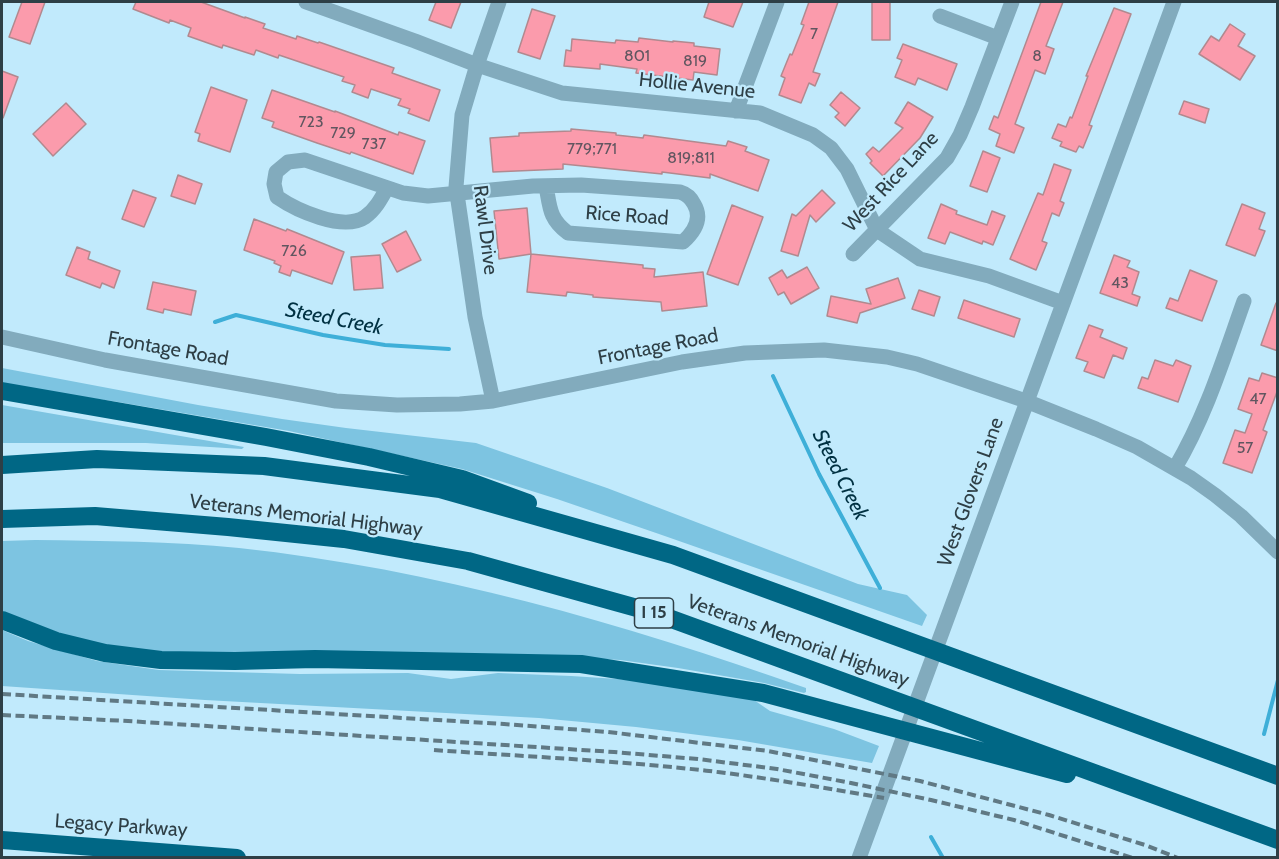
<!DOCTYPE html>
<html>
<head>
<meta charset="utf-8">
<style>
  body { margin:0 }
  #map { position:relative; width:1279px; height:859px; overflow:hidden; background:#c1eafc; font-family:Cabin,sans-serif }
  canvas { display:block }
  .frame { position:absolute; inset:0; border:3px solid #2e3f46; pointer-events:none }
</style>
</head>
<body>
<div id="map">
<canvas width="1279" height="859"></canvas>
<div class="frame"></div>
</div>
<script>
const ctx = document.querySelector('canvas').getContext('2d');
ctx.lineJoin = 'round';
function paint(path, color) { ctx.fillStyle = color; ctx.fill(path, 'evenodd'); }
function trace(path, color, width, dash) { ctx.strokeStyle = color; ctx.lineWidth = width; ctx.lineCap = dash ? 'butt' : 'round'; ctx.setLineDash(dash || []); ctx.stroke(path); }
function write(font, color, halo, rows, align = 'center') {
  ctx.font = font + ' Cabin,sans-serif'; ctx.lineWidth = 4.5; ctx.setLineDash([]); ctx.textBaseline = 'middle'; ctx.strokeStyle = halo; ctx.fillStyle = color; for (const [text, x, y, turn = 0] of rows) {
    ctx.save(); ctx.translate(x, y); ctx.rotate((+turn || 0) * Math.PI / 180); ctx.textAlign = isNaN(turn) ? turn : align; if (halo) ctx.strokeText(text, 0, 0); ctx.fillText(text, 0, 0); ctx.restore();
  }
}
paint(new Path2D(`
  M2 368 198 405 282 419 346 428 476 443 607 488 858 584 907 595 927 615 922 626 659 534 557 499 462 469 289 431 112 401 2 386Z
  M2 405 244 447 242 449 146 443H2Z
  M35 540C103 541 172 541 239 548 434 569 622 623 806 688V692L804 693 764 683 678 668 620 660 540 655H189L111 646 64 635 2 611V541Z
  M2 630 28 641 97 661 159 670 300 674 408 673 451 679 498 673 571 676 634 680 754 700 770 711 834 729 879 746 872 763 738 740 636 727 539 718 205 700 2 686Z`), '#7dc4e1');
trace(new Path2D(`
  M215 322 236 315 323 335 385 345 449 349
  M773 376 819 474 880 588
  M1264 734 1278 680
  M931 837 943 858`), '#3eafd8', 4);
const building = new Path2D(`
  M22 2H45L30 44 9 37Z
  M136 2H201L245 18V17L265 24 263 28 296 39 297 36 318 43 319 42 394 68 392 73 440 90 429 121 408 113 410 109 398 105 401 99 371 89 368 98 352 92 355 85 342 81 344 77 279 55 278 58 256 50 254 55 223 45 222 48 188 36 191 28 170 20 169 23 133 9Z
  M436 2H461L451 28 429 20Z
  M709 2H743L733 27 704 17Z
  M809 2H838L813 72 820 74 815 86 809 83 801 103 779 95 785 78 781 76 790 54 792 55 804 25 801 24Z
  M872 2H890V40H872Z
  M1041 2H1063L1046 46 1054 49 1045 74 1035 70 1015 124 1024 128 1014 153 996 146 1000 134 989 129 994 116 998 118Z
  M1114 8 1131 14 1089 125 1092 126 1083 148 1079 146 1076 152 1060 146 1062 142 1052 138 1058 124 1066 127 1070 117 1072 118 1088 76H1086Z
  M532 9 555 16 540 59 518 52Z
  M1230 24 1245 34 1238 46 1255 56 1240 80 1199 54 1211 36 1219 41Z
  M639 38 673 42V41L694 43V46L720 49 717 75 694 72 693 80 636 73 637 69 600 64V69L564 66 566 50 571 51 572 39 615 43 616 40 638 42Z
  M903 44 957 64 947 90 918 78 915 85 895 77 902 60 897 58Z
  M2 71 18 77 3 118H2Z
  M211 87 247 100 230 152 198 141 200 134 195 132Z
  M272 90 335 112V111L398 135 399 132 425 141 413 174 351 152 350 154 317 143 272 127 274 122 262 118Z
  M841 92 860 108 845 126 835 117 839 113 830 105Z
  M1184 101 1209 109 1205 123 1179 114Z
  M908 102 933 117 920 138 883 176 870 163 872 161 866 154 873 147 879 152 903 128 895 123Z
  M66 103 86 124 53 156 33 134Z
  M571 129 616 133V135L643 138 644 135 726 146 728 141 747 147 745 151 769 160 758 191 710 174V178L662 172V174L563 164V169L493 172 490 138 519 136V133L571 131Z
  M983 151 1000 158 987 192 970 186Z
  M1054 164 1071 170 1060 201 1064 203 1059 216 1052 213 1042 241 1047 243 1036 270 1010 259 1038 193 1043 195Z
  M178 175 202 184 195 204 171 196Z
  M133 190 156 198 144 227 122 219Z
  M822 190 835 203 816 222 810 215 798 256 781 251 792 214 796 216Z
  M941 204 957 211 956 214 987 225 992 211 1005 216 993 245 983 241 982 244 950 232 945 244 928 238Z
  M1242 204 1265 213 1259 229 1265 231 1255 256 1226 245Z
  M732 205 763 217 738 285 707 274Z
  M527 208 531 254 643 265V268L655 269 654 277 703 272 707 306 662 311 661 302 593 297V295L567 292 566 296 527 292 531 254 499 259 494 211Z
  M254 219 286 231 287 229 344 252 332 284 292 270 290 276 279 272 281 266 274 263 275 261 244 250Z
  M406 231 421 260 397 272 382 244Z
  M77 247 90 252 88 259 120 271 114 288 102 283 100 288 66 275Z
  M380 255 383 288 354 290 351 257Z
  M1114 255 1130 261 1127 267 1139 272 1132 294 1140 297 1137 306 1100 293Z
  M807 267 819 288 791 304 784 292 778 295 769 278 782 270 787 278Z
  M1190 270 1217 281 1202 321 1166 308 1170 298 1178 301Z
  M898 278 905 298 860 313 857 323 827 316 831 296 871 304 866 289Z
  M153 282 196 291 191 315 164 309 163 313 147 309Z
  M919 290 940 297 934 316 912 309Z
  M964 300 1020 319 1014 337 958 318Z
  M1276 303H1278V351L1261 345Z
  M1089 325 1103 330 1100 337 1127 348 1123 359 1113 355 1104 378 1084 371 1088 362 1076 358Z
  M1155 360 1173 366 1176 360 1191 366 1178 402 1138 388 1142 377 1148 379Z
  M1262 373 1278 378V389L1263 430 1267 432 1252 473 1223 463 1235 430 1245 433 1252 414 1238 409 1249 378 1259 381Z`);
paint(building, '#fb9bac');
trace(building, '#b1898f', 1.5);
trace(new Path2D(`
  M306 2 415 41 477 65 562 93 760 113 813 135 831 148 847 169 877 230 920 259 989 276 1063 303
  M940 16 998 38
  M736 111 777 2
  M387 188C381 199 375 210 365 217 343 232 296 210 277 197L274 184 276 172 288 162 305 160 403 193 428 196 533 186 581 185 680 192C687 194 691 198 694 204 703 219 694 232 683 242L568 233C549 219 550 207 546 186
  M853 254 947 158 960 135 972 107 1012 2
  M2 337 105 360 161 370 336 401 397 405 460 404 493 401 682 362 745 353 824 350 887 357 917 364 1026 401 1096 429 1137 447 1191 478 1215 495 1241 516 1278 552
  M493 401 475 317 456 187 462 115 477 65 499 2
  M1175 468C1206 416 1224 357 1244 301
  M859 858 1174 2`), '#82abbd', 15);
trace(new Path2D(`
  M2 391 266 437 369 457 462 479 528 503
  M2 465 97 459 264 466 440 489 673 555 1278 776
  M2 519 95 516 228 527 344 539 468 561 655 613 1278 840
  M2 620 56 641 105 653 161 660 235 661 315 659 581 664 763 693 1067 774
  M2 840 237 858`), '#006785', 18);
trace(new Path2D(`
  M2 694 504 724 608 732 768 751 920 781 1049 815 1145 845 1178 858
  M2 715 128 721 614 752 698 759 777 769 851 783 931 800 1014 820 1133 858
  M434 750C531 757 629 761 726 773 779 780 831 789 884 798`), '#607984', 4, [9, 4.5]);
write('16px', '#615660', null, [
  ["7",814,34],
  ["801",637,56],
  ["8",1037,56],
  ["819",695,61],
  ["723",311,122],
  ["729",343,133],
  ["737",374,144],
  ["779;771",592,149],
  ["819;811",691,158],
  ["726",294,251],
  ["43",1120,283],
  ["47",1258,399],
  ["57",1245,448]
]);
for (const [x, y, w] of [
  [654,613,39]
]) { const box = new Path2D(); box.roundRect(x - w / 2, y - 15, w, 30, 4.5); ctx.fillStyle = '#c1eafc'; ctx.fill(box); trace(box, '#2e3f46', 1.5); }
write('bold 18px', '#2e3f46', null, [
  ["I 15",654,613]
]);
write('20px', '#2e3f46', '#c1eafc', [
  ["Hollie Avenue",697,86,6],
  ["West Rice Lane",891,182,-47],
  ["Rice Road",627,216,4],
  ["Rawl Drive",485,230,83],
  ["Frontage Road",658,347,-11],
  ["Frontage Road",168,349,10],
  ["West Glovers Lane",971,492,-70],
  ["Veterans Memorial Highway",306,516,7],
  ["Veterans Memorial Highway",798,641,20],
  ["Legacy Parkway",121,826,4]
]);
write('italic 21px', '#003142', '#c1eafc', [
  ["Steed Creek",334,319,11],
  ["Steed Creek",840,475,63]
]);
</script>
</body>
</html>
